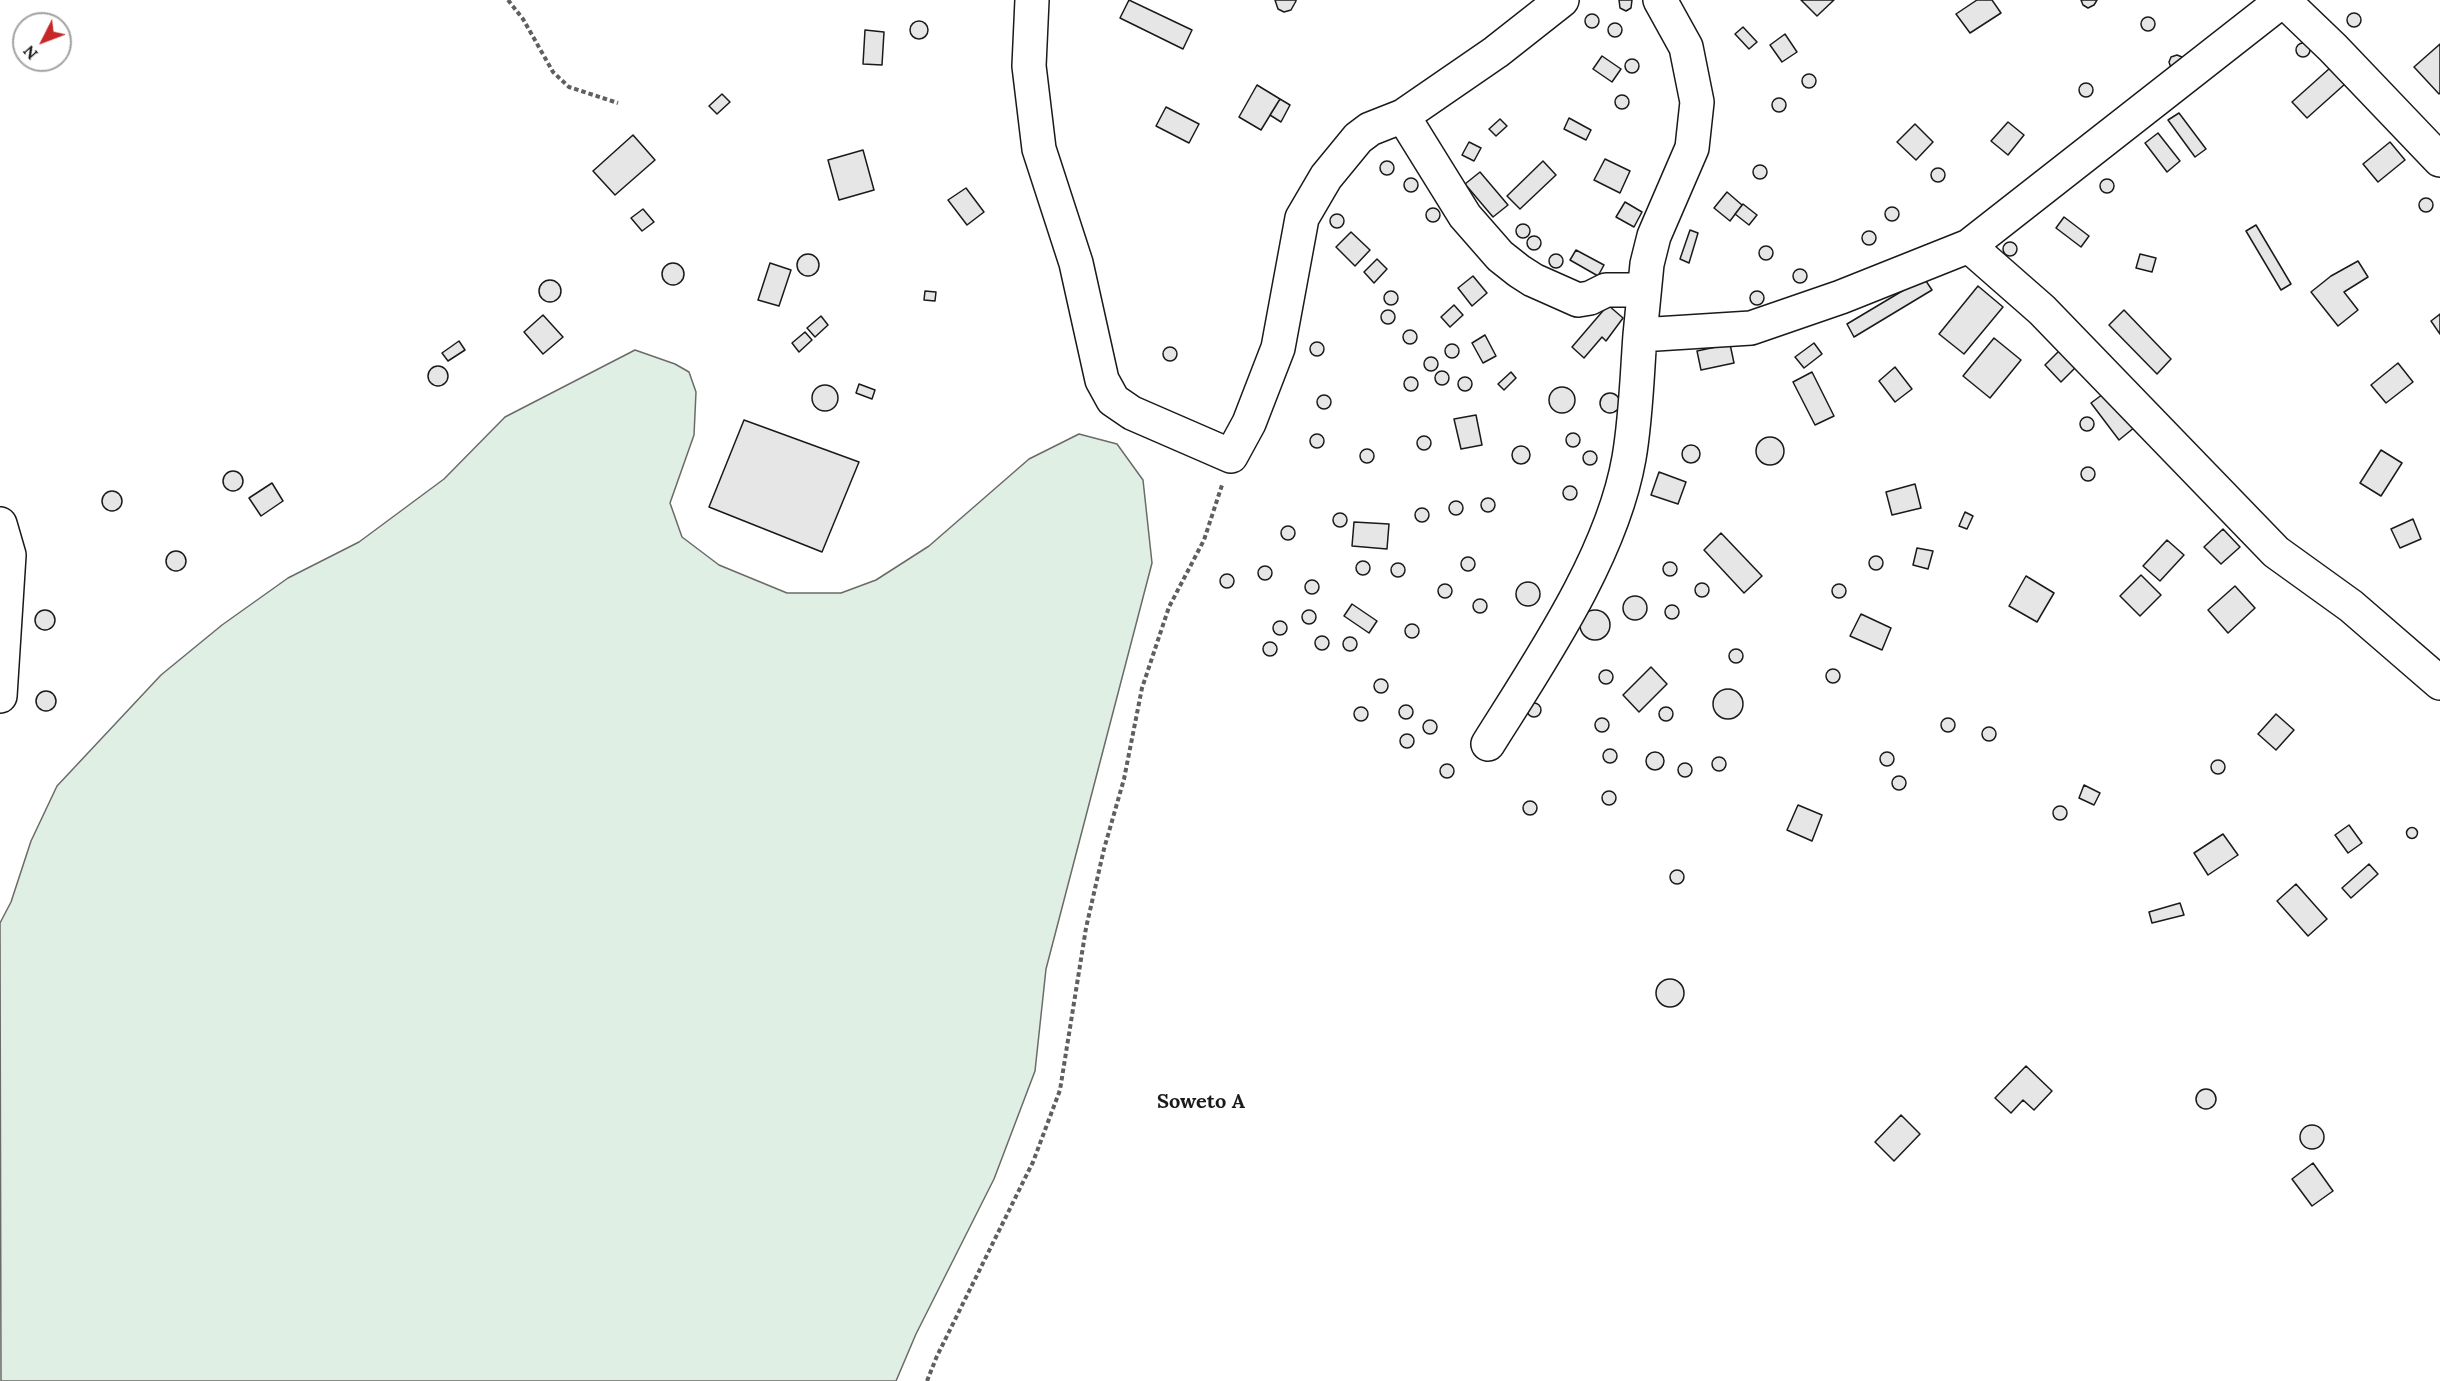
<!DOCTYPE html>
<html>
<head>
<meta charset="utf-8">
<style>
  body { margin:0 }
  #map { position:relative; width:2440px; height:1381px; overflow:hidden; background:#fff; font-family:Lora,serif }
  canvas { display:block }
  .north { position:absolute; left:12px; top:12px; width:60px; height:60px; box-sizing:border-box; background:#fff; border:2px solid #a3a3a3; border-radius:50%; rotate:228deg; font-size:16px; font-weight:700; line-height:24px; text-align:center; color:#1a1a1a }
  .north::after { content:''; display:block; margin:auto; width:21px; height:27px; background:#c62828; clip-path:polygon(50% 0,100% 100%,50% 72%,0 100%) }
</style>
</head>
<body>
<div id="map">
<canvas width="2440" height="1381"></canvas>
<div class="north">N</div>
</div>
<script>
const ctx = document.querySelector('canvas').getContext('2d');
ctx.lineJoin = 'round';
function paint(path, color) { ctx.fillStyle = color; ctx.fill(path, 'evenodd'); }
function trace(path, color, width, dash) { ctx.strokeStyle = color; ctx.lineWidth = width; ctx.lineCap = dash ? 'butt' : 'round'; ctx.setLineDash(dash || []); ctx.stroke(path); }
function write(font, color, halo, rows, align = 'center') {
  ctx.font = font + ' Lora,serif'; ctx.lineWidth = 4.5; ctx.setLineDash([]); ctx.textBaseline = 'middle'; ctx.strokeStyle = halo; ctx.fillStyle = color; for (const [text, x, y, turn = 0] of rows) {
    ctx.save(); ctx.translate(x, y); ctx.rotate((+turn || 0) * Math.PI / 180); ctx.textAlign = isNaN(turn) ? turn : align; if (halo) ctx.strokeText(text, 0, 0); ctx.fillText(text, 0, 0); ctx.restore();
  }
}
const green = new Path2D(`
  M635 350 675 364 689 372 696 392 694 435 670 503 682 537 719 565 787 593H841L876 580 929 546 1029 459 1079 434 1117 444 1143 480 1152 563 1046 969 1035 1071 994 1179 916 1334 896 1381H1L0 923 11 902 31 841 57 786 161 675 222 625 288 578 359 542 444 479 505 417Z`);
paint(green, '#e0efe3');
trace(green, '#6a6a6a', 1.5);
const building = new Path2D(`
  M1129 0 1192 30 1183 49 1120 18Z
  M1275 0H1296V1L1291 10 1284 12 1278 9Z
  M1619 0H1632L1631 8 1626 11 1620 8Z
  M1801 0H1834L1817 16Z
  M1977 0H1992L2001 13 1970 33 1956 14Z
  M2081 0H2097L2094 5 2088 8 2083 5Z
  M2347 20a7 7 0 1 1 14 0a7 7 0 1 1-14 0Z
  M1585 21a7 7 0 1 1 14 0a7 7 0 1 1-14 0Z
  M2141 24a7 7 0 1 1 14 0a7 7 0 1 1-14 0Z
  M910 30a9 9 0 1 1 18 0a9 9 0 1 1-18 0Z
  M1608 30a7 7 0 1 1 14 0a7 7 0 1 1-14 0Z
  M1743 27 1757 42 1749 49 1735 34Z
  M865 30 884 32 882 65 863 64Z
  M1785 34 1797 52 1782 62 1770 45Z
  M2296 50a7 7 0 1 1 14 0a7 7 0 1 1-14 0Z
  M2440 44V93L2439 94 2414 67Z
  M2177 55 2182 57 2184 63 2171 68 2169 62 2171 57Z
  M1602 56 1621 69 1612 82 1593 69Z
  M1625 66a7 7 0 1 1 14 0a7 7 0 1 1-14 0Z
  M2330 68 2345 84 2307 118 2292 102Z
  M1802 81a7 7 0 1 1 14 0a7 7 0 1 1-14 0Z
  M2079 90a7 7 0 1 1 14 0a7 7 0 1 1-14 0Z
  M1257 85 1280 99 1261 130 1239 117Z
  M722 94 730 102 717 114 709 106Z
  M1615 102a7 7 0 1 1 14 0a7 7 0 1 1-14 0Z
  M1772 105a7 7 0 1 1 14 0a7 7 0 1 1-14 0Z
  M1280 99 1290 105 1281 122 1270 115Z
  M1166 107 1199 124 1189 143 1156 126Z
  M2179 113 2206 149 2195 157 2168 120Z
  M1569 118 1591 130 1586 140 1564 129Z
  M1500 119 1507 126 1496 136 1489 129Z
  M2008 122 2024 135 2008 155 1991 141Z
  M1915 124 1933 142 1916 160 1897 142Z
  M2158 133 2180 161 2167 172 2145 143Z
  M633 135 655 160 615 195 593 171Z
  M1469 142 1481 148 1474 161 1462 155Z
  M2390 142 2405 160 2378 182 2363 164Z
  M863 150 874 190 839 200 828 160Z
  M1605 159 1630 171 1620 193 1594 180Z
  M1380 168a7 7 0 1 1 14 0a7 7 0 1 1-14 0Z
  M1543 161 1556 175 1520 209 1507 196Z
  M1753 172a7 7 0 1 1 14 0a7 7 0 1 1-14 0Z
  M1931 175a7 7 0 1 1 14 0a7 7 0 1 1-14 0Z
  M1480 172 1508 205 1493 217 1465 184Z
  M1404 185a7 7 0 1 1 14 0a7 7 0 1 1-14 0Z
  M2100 186a7 7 0 1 1 14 0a7 7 0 1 1-14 0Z
  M966 188 984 212 967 225 948 200Z
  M1727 192 1742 205 1730 221 1714 208Z
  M2419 205a7 7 0 1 1 14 0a7 7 0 1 1-14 0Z
  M1625 202 1642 212 1634 227 1616 217Z
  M1743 204 1757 215 1749 225 1735 214Z
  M1885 214a7 7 0 1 1 14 0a7 7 0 1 1-14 0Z
  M1426 215a7 7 0 1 1 14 0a7 7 0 1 1-14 0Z
  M643 209 654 222 642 231 631 218Z
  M1330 221a7 7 0 1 1 14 0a7 7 0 1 1-14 0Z
  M2064 217 2089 236 2081 247 2056 228Z
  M1516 231a7 7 0 1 1 14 0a7 7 0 1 1-14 0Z
  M2256 225 2291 284 2281 290 2246 231Z
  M1690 230 1698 233 1689 263 1680 259Z
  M1862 238a7 7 0 1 1 14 0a7 7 0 1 1-14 0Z
  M1351 232 1370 250 1355 266 1336 247Z
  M1527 243a7 7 0 1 1 14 0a7 7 0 1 1-14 0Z
  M2003 249a7 7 0 1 1 14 0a7 7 0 1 1-14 0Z
  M1759 253a7 7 0 1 1 14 0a7 7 0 1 1-14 0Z
  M1576 250 1604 265 1598 276 1570 260Z
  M1549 261a7 7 0 1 1 14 0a7 7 0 1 1-14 0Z
  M2140 254 2156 258 2152 272 2136 268Z
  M797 265a11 11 0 1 1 22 0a11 11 0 1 1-22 0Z
  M1377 259 1387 269 1374 283 1364 272Z
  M2358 261 2368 277 2344 292 2358 310 2338 326 2311 292 2331 276Z
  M770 263 791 270 779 306 758 300Z
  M662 274a11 11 0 1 1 22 0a11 11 0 1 1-22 0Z
  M1793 276a7 7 0 1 1 14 0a7 7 0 1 1-14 0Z
  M1473 276 1487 293 1472 306 1458 288Z
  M1924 278 1932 290 1854 337 1847 324Z
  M539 291a11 11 0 1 1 22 0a11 11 0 1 1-22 0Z
  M1978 286 2003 307 1964 354 1939 334Z
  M1750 298a7 7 0 1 1 14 0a7 7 0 1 1-14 0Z
  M1384 298a7 7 0 1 1 14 0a7 7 0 1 1-14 0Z
  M925 291 936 292 935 301 924 300Z
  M1454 305 1463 315 1450 327 1441 317Z
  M1608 305 1623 318 1606 341 1602 337 1584 358 1572 347Z
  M1381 317a7 7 0 1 1 14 0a7 7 0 1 1-14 0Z
  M2124 310 2171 359 2157 374 2109 325Z
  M2440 314V334L2431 321Z
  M543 315 563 337 543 354 524 332Z
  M821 316 828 325 815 337 807 328Z
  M1403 337a7 7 0 1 1 14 0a7 7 0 1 1-14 0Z
  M805 332 812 340 799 352 792 343Z
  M1485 335 1496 356 1483 363 1472 343Z
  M1994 338 2021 360 1990 398 1963 376Z
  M459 341 465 350 448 361 442 353Z
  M1310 349a7 7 0 1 1 14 0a7 7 0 1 1-14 0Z
  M1814 343 1822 354 1804 368 1795 357Z
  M1730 344 1734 363 1701 370 1697 351Z
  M1445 351a7 7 0 1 1 14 0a7 7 0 1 1-14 0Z
  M1163 354a7 7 0 1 1 14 0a7 7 0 1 1-14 0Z
  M2061 349 2077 366 2061 382 2045 365Z
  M1424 364a7 7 0 1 1 14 0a7 7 0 1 1-14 0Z
  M2398 363 2413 382 2386 403 2371 385Z
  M428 376a10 10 0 1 1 20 0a10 10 0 1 1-20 0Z
  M1895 367 1912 389 1895 402 1879 381Z
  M1435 378a7 7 0 1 1 14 0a7 7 0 1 1-14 0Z
  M1511 372 1516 378 1504 390 1498 384Z
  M1812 372 1834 416 1815 425 1793 382Z
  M1458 384a7 7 0 1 1 14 0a7 7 0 1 1-14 0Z
  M1404 384a7 7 0 1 1 14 0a7 7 0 1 1-14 0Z
  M859 384 875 390 872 399 856 393Z
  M812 398a13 13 0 1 1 26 0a13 13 0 1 1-26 0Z
  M1549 400a13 13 0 1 1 26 0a13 13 0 1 1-26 0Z
  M2107 391 2135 427 2119 440 2091 403Z
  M1600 403a10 10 0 1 1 20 0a10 10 0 1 1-20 0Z
  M1317 402a7 7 0 1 1 14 0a7 7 0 1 1-14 0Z
  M1476 415 1482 445 1461 449 1454 419Z
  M2080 424a7 7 0 1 1 14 0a7 7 0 1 1-14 0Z
  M744 420 859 462 822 552 709 507Z
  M1566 440a7 7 0 1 1 14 0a7 7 0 1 1-14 0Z
  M1310 441a7 7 0 1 1 14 0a7 7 0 1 1-14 0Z
  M1417 443a7 7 0 1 1 14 0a7 7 0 1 1-14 0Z
  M1756 451a14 14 0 1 1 28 0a14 14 0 1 1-28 0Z
  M1682 454a9 9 0 1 1 18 0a9 9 0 1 1-18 0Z
  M1512 455a9 9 0 1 1 18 0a9 9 0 1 1-18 0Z
  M1360 456a7 7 0 1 1 14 0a7 7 0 1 1-14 0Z
  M2381 450 2402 463 2381 496 2360 483Z
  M1583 458a7 7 0 1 1 14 0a7 7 0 1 1-14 0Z
  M2081 474a7 7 0 1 1 14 0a7 7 0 1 1-14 0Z
  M223 481a10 10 0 1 1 20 0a10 10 0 1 1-20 0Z
  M1659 472 1686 482 1678 504 1651 495Z
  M272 483 283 501 261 516 249 498Z
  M1915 484 1921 508 1892 515 1886 492Z
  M1563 493a7 7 0 1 1 14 0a7 7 0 1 1-14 0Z
  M102 501a10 10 0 1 1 20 0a10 10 0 1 1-20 0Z
  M1481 505a7 7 0 1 1 14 0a7 7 0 1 1-14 0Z
  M1449 508a7 7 0 1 1 14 0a7 7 0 1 1-14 0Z
  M1415 515a7 7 0 1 1 14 0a7 7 0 1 1-14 0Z
  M1965 512 1973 516 1967 529 1959 526Z
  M1333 520a7 7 0 1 1 14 0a7 7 0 1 1-14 0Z
  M2413 519 2421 539 2400 548 2391 529Z
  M1354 522 1389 524 1387 549 1352 546Z
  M1281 533a7 7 0 1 1 14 0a7 7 0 1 1-14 0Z
  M2223 529 2240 547 2221 564 2204 547Z
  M1721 533 1762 576 1744 593 1704 550Z
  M2167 540 2184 555 2160 581 2143 566Z
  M1917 548 1933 551 1928 569 1913 565Z
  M166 561a10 10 0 1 1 20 0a10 10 0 1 1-20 0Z
  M1869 563a7 7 0 1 1 14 0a7 7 0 1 1-14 0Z
  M1461 564a7 7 0 1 1 14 0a7 7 0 1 1-14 0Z
  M1356 568a7 7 0 1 1 14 0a7 7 0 1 1-14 0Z
  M1663 569a7 7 0 1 1 14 0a7 7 0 1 1-14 0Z
  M1391 570a7 7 0 1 1 14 0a7 7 0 1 1-14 0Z
  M1258 573a7 7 0 1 1 14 0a7 7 0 1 1-14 0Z
  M1220 581a7 7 0 1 1 14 0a7 7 0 1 1-14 0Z
  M2141 575 2161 595 2140 616 2120 596Z
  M2026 576 2054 593 2037 622 2009 606Z
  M1305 587a7 7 0 1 1 14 0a7 7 0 1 1-14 0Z
  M1516 594a12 12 0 1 1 24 0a12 12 0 1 1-24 0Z
  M1695 590a7 7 0 1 1 14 0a7 7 0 1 1-14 0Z
  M1832 591a7 7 0 1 1 14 0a7 7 0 1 1-14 0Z
  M1438 591a7 7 0 1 1 14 0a7 7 0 1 1-14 0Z
  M2235 586 2255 608 2228 633 2208 610Z
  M1623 608a12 12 0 1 1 24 0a12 12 0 1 1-24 0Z
  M1473 606a7 7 0 1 1 14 0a7 7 0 1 1-14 0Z
  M1352 604 1377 621 1369 633 1344 616Z
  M1665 612a7 7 0 1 1 14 0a7 7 0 1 1-14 0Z
  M1302 617a7 7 0 1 1 14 0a7 7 0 1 1-14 0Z
  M1580 625a15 15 0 1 1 30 0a15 15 0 1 1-30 0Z
  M35 620a10 10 0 1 1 20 0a10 10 0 1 1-20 0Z
  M1861 614 1891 628 1882 650 1850 636Z
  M1273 628a7 7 0 1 1 14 0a7 7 0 1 1-14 0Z
  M1405 631a7 7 0 1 1 14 0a7 7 0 1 1-14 0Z
  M1315 643a7 7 0 1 1 14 0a7 7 0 1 1-14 0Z
  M1343 644a7 7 0 1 1 14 0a7 7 0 1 1-14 0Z
  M1263 649a7 7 0 1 1 14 0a7 7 0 1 1-14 0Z
  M1729 656a7 7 0 1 1 14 0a7 7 0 1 1-14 0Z
  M1651 667 1667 684 1639 712 1623 695Z
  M1826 676a7 7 0 1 1 14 0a7 7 0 1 1-14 0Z
  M1599 677a7 7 0 1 1 14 0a7 7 0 1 1-14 0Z
  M1374 686a7 7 0 1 1 14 0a7 7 0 1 1-14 0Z
  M1713 704a15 15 0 1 1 30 0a15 15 0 1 1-30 0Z
  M36 701a10 10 0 1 1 20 0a10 10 0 1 1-20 0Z
  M1527 710a7 7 0 1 1 14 0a7 7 0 1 1-14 0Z
  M1399 712a7 7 0 1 1 14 0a7 7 0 1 1-14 0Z
  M1354 714a7 7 0 1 1 14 0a7 7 0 1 1-14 0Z
  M1659 714a7 7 0 1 1 14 0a7 7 0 1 1-14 0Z
  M2276 714 2294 730 2276 750 2258 734Z
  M1941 725a7 7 0 1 1 14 0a7 7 0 1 1-14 0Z
  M1595 725a7 7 0 1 1 14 0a7 7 0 1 1-14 0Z
  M1423 727a7 7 0 1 1 14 0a7 7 0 1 1-14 0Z
  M1982 734a7 7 0 1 1 14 0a7 7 0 1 1-14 0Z
  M1400 741a7 7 0 1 1 14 0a7 7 0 1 1-14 0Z
  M1603 756a7 7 0 1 1 14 0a7 7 0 1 1-14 0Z
  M1880 759a7 7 0 1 1 14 0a7 7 0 1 1-14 0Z
  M1646 761a9 9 0 1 1 18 0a9 9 0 1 1-18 0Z
  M1712 764a7 7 0 1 1 14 0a7 7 0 1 1-14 0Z
  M2211 767a7 7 0 1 1 14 0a7 7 0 1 1-14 0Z
  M1678 770a7 7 0 1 1 14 0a7 7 0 1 1-14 0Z
  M1440 771a7 7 0 1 1 14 0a7 7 0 1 1-14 0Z
  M1892 783a7 7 0 1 1 14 0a7 7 0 1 1-14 0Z
  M2084 785 2100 793 2094 805 2079 798Z
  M1602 798a7 7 0 1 1 14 0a7 7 0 1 1-14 0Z
  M1523 808a7 7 0 1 1 14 0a7 7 0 1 1-14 0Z
  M1798 805 1822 815 1812 841 1787 830Z
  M2053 813a7 7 0 1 1 14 0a7 7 0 1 1-14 0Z
  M2349 825 2362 843 2348 853 2335 835Z
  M2406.5 833a5.5 5.5 0 1 1 11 0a5.5 5.5 0 1 1-11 0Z
  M2223 834 2238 855 2208 875 2194 853Z
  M2369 864 2378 874 2351 898 2342 888Z
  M1670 877a7 7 0 1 1 14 0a7 7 0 1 1-14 0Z
  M2296 884 2327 919 2308 936 2277 901Z
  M2180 903 2184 915 2152 923 2149 912Z
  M1656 993a14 14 0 1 1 28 0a14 14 0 1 1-28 0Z
  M2026 1066 2052 1091 2034 1110 2023 1100 2011 1113 1995 1098Z
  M2196 1099a10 10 0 1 1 20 0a10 10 0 1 1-20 0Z
  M1901 1115 1920 1134 1894 1161 1875 1142Z
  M2300 1137a12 12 0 1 1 24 0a12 12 0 1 1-24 0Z
  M2313 1163 2333 1191 2312 1206 2292 1179Z`);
paint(building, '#e6e6e6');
trace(building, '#1a1a1a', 1.5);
const minor = new Path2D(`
  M1032 0 1029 66 1039 149 1076 263 1102 380 1113 400 1132 413 1231 456 1249 423 1278 348 1302 218 1326 177 1358 138 1370 129 1403 116 1496 52 1562 0
  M2283 0 2333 48 2440 160
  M1403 116 1465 216 1500 256 1519 271 1533 280 1578 300 1590 298 1606 290H1644
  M1969 246 2042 310 2276 552 2351 606 2440 683
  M1640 335 1647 264 1654 236 1692 148 1697 102 1686 47 1660 0
  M0 524 9 555 0 696
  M1488 744C1540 661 1612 556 1629 458 1636 418 1637 376 1640 335L1751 328 1841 297 1969 246 2283 0`);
trace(minor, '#1a1a1a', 36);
trace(new Path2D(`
  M508 0 523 19 553 72 569 87 618 103
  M927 1381 937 1356 1033 1162 1060 1090 1086 928 1104 849 1124 779 1142 688 1169 607 1204 540 1222 485`), '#5f5f5f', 4, [4.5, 3]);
trace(minor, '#fff', 33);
write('bold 20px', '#1a1a1a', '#fff', [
  ["Soweto A",1201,1102]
]);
</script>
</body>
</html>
